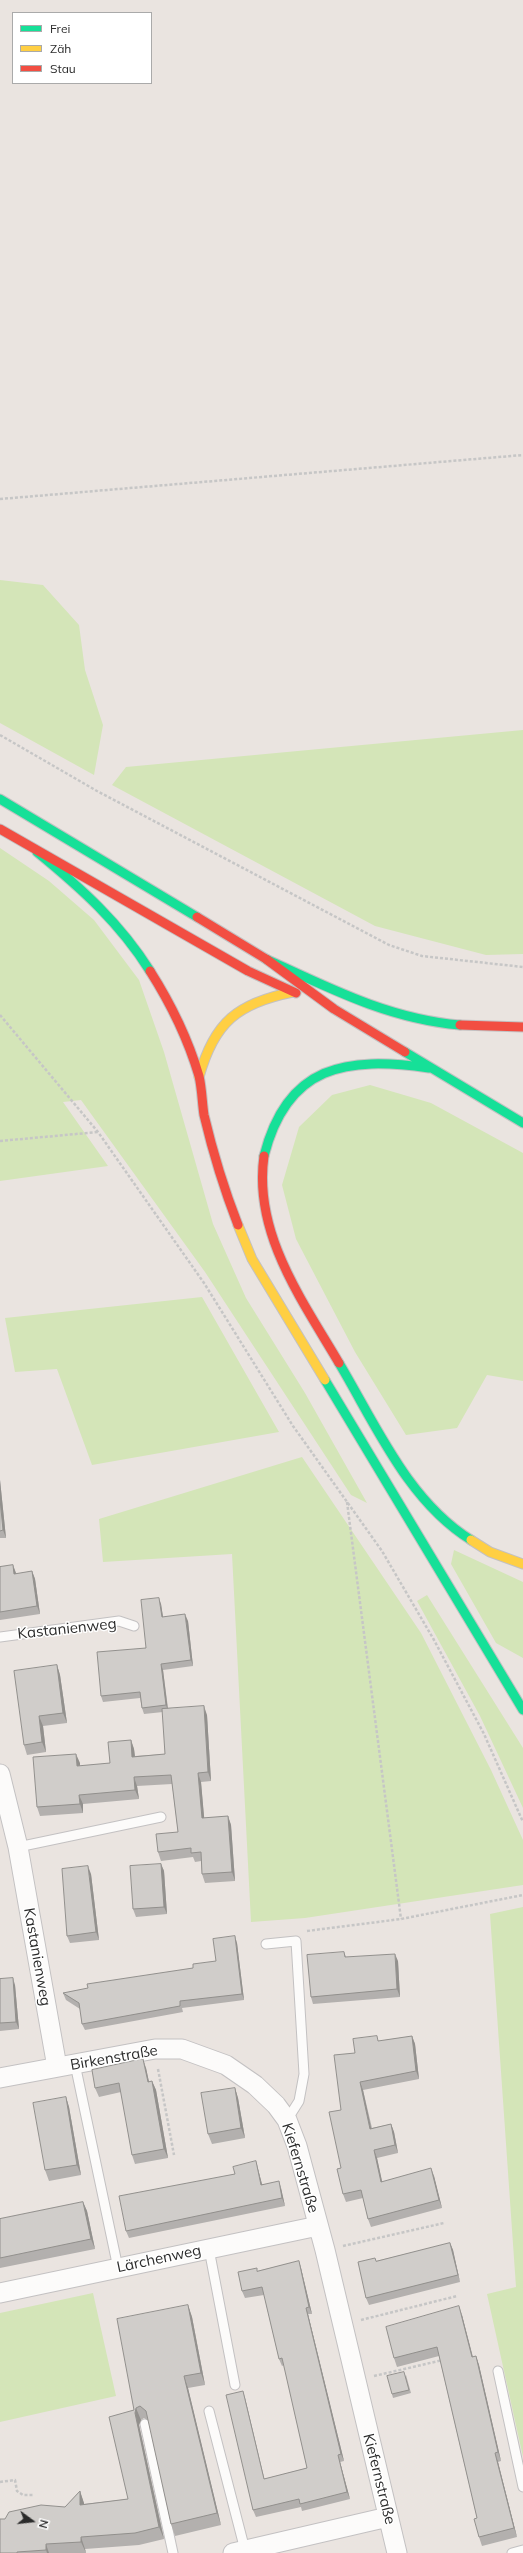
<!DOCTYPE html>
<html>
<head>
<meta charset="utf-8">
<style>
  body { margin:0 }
  #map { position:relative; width:523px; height:2553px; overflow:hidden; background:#eae4e0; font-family:Mulish,sans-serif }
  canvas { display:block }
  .legend { position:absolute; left:12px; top:12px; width:140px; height:72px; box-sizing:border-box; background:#fff; border:1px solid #aaa; margin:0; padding:5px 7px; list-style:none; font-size:12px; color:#2b2b2b }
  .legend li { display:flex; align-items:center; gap:8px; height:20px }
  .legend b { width:20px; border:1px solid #aaa }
  .north { position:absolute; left:12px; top:2501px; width:40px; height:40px; -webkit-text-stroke:3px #fff; paint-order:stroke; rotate:105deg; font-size:11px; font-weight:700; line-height:16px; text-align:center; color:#2b2b2b }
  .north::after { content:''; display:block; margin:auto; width:14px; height:18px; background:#2b2b2b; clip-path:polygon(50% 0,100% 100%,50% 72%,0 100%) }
</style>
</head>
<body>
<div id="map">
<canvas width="523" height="2553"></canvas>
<ul class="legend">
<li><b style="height:5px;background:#16e098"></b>Frei</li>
<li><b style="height:5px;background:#ffcf43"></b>Zäh</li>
<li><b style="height:5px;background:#f24e42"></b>Stau</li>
</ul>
<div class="north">N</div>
</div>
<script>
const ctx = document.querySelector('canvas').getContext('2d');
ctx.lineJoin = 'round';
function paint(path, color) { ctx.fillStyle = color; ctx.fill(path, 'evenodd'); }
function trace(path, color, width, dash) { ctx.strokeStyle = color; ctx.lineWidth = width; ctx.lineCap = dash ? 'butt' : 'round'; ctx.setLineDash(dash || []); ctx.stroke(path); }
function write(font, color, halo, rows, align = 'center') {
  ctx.font = font + ' Mulish,sans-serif'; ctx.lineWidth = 3; ctx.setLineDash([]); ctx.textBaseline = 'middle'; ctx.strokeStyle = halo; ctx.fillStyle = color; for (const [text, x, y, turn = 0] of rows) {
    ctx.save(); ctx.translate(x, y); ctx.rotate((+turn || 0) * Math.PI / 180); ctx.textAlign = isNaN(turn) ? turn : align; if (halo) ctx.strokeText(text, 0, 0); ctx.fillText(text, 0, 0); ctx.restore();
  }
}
paint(new Path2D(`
  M0 580 43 585 79 625 85 670 103 725 94 775 0 723Z
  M523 730V954L486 955 375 926 112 785 126 767Z
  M0 848 49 881 94 920 139 980 164 1052 213 1224 246 1298 305 1393 367 1503 351 1495 205 1272 81 1100 63 1102 108 1166 0 1181Z
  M370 1085 431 1103 523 1153V1381L487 1375 457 1428 406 1435 355 1352 296 1239 282 1185 299 1127 332 1095Z
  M202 1297 279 1432 92 1465 57 1369 15 1372 5 1318Z
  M302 1457 421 1633 491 1770 523 1840V1885L305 1918 251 1922 232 1554 103 1562 99 1519Z
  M454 1550 523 1582V1658L496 1643 451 1564Z
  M427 1595 523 1748V1808L480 1716 417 1601Z
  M523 1907V2457L487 2294 516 2287 490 1914Z
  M93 2293 116 2396 0 2422V2313Z`), '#d4e5b8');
const lane = new Path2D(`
  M0 1637 119 1621 134 1626
  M18 1847 161 1817
  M266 1944 296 1941 304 2074 299 2101 287 2120
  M75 2064 118 2268
  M209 2249 235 2385
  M498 2371 523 2487
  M209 2411 245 2550
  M145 2424 173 2553
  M512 2553 523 2550`);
const street = new Path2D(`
  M0 1774 18 1847 57 2067
  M0 2078 155 2049H182L226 2065 255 2085 276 2105 287 2120 297 2146 325 2250 397 2553
  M0 2293 318 2226
  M233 2553 388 2517`);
const fast = new Path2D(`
  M0 799 197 917
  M37 852C81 888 120 923 150 971
  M266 959C329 988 389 1019 460 1025
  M405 1052 523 1123
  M264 1156C287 1065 346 1056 429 1068
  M339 1363C376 1425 408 1501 471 1540
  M325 1380 523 1710`);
const slow = new Path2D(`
  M199 1077C214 1022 238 1003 293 992
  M238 1225 252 1259 325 1380
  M471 1540 490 1552 523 1564`);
const jam = new Path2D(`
  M0 829 248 971 296 993
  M197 917 266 959 334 1009 405 1052
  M150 971C171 1004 188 1039 199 1076 202 1089 202 1102 204 1115 213 1153 224 1189 238 1225
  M460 1025 523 1027
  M264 1156C253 1233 302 1300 339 1363`);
trace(lane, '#c3c1c2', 11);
trace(street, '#c3c1c2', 21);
trace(fast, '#c3c1c2', 11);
trace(slow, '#c3c1c2', 11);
trace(jam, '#c3c1c2', 11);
trace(new Path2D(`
  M0 499 523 455
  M0 735 97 791 389 945 422 956 523 967
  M0 1015 98 1132 204 1283 293 1426 382 1551 434 1640 484 1734 523 1822
  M0 1141 98 1132
  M347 1502 401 1919
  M307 1931 401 1919 523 1895
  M158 2069 174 2155
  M343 2246 444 2223
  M361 2320 457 2296
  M374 2376 443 2360
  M0 2482 15 2480 17 2491 23 2495H33`), '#c6c6c6', 2.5, [3, 2]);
trace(lane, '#fcfbfa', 9);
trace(street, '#fcfbfa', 19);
trace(fast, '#16e098', 9);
trace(slow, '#ffcf43', 9);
trace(jam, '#f24e42', 9);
paint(new Path2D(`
  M0 1480 6 1538H0Z
  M13 1565 16 1574 32 1571 35 1579 40 1614 0 1620V1567Z
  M161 1604 163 1617 188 1621 193 1666 163 1670 168 1708 207 1715 211 1781 201 1782 204 1818 228 1816 231 1825 235 1881 205 1883 202 1874 201 1861 195 1862 193 1857 161 1861 158 1852 178 1832 172 1784 137 1786 139 1799 83 1804V1813L40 1816 37 1807 80 1763V1766L110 1763 131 1740 134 1749 135 1756 165 1754 163 1712 144 1714 142 1708 140 1698 103 1702 101 1696 146 1648Z
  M57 1665 60 1675 67 1723 43 1726 46 1752 27 1755 24 1745Z
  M161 1864 164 1871 167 1914 136 1917 133 1909Z
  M91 1874 99 1940 70 1943 67 1936Z
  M237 1943 244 2000 182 2008 183 2012 85 2030 82 2024 80 2009 66 2000 63 1993 193 1968 216 1961Z
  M344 1952 346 1957 398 1961 400 1997 313 2004 311 1997Z
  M0 1979 15 1985 19 2029 0 2031Z
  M412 2036 415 2044 419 2079 363 2090 372 2128 391 2124 394 2132 398 2153 377 2158 382 2182 434 2176 442 2208 371 2227 368 2219 363 2198 346 2202 343 2194 341 2168V2110L355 2053 379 2041Z
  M146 2068 149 2082 152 2081 156 2090 168 2158 135 2164 132 2155 121 2092 99 2097 95 2088Z
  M235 2088 238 2098 245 2138 212 2144 208 2134Z
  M66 2097 69 2107 81 2175 49 2181 45 2170Z
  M256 2161 258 2169 262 2184 281 2188 285 2206 129 2238 126 2231 235 2174Z
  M83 2202 87 2211 95 2249 0 2268V2219Z
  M450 2243 453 2250 460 2282 369 2305 366 2298 377 2261Z
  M299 2261 301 2268 312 2314H308L344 2461 340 2462 350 2499 302 2511 301 2507 256 2517 253 2510 245 2398 264 2479 307 2468 284 2365 282 2366 279 2359 264 2295 245 2298 242 2291 258 2271Z
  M188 2305 192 2317 205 2385 188 2388 221 2525 175 2536 171 2524 149 2421 144 2418 141 2420 139 2425 164 2539 139 2545 85 2549 86 2553H0L5 2519 65 2507 80 2491 84 2504 128 2499 134 2410Z
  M462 2315 473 2357 476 2356 479 2365 501 2461 498 2462 517 2537 482 2546 479 2537 477 2518 439 2356 397 2367 394 2358Z
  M406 2375 411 2393 393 2398 392 2394Z`), '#b3b0ae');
paint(new Path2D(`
  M0 1480 6 1538 3 1530 0 1499Z
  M13 1565 16 1573 17 1582 14 1574Z
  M32 1571 35 1579 40 1614 37 1606Z
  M159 1598 161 1604 164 1623 162 1617Z
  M185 1614 188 1621 193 1666 191 1660Z
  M161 1664 163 1670 168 1711 166 1705Z
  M57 1665 60 1675 67 1723 63 1713Z
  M204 1706 207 1715 211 1781 208 1772Z
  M39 1716 43 1726 46 1752 42 1742Z
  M131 1740 134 1749 136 1766 132 1757Z
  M76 1754 80 1763V1775L77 1766Z
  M198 1773 201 1782 205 1827 202 1818Z
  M134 1777 137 1786 139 1799 135 1790Z
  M79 1795 83 1804V1813L80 1804Z
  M228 1816 231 1825 235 1881 232 1872Z
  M161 1864 164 1871 167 1914 164 1907Z
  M88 1866 91 1874 99 1940 96 1932Z
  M235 1936 237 1943 244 2000 242 1994Z
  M395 1954 398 1961 400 1997 397 1989Z
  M13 1978 15 1985 19 2029 16 2022Z
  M412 2036 415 2044 419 2079 416 2071Z
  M143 2059 146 2068 151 2091 148 2082Z
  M152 2081 156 2090 168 2158 164 2149Z
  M360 2082 363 2090 373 2137 370 2129Z
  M235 2088 238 2098 245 2138 241 2128Z
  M66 2097 69 2107 81 2175 77 2165Z
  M391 2124 394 2132 398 2153 395 2145Z
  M374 2150 377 2158 384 2190 381 2182Z
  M256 2161 258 2169 264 2192 261 2185Z
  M431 2168 434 2176 442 2208 439 2200Z
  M279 2181 281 2188 285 2206 282 2198Z
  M83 2202 87 2211 95 2249 91 2239Z
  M450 2243 453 2250 460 2282 458 2275Z
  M299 2261 301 2268 312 2314 309 2307Z
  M188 2305 192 2317 205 2385 201 2373Z
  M459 2306 462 2315 475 2366 472 2357Z
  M306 2308 308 2314 344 2461 341 2454Z
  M476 2356 479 2365 501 2461 498 2452Z
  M184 2376 188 2388 221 2525 217 2513Z
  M243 2391 245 2398 266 2486 264 2479Z
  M136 2408 141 2420 139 2425 164 2539 159 2527 135 2413Z
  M495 2453 498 2462 517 2537 514 2528Z
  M338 2455 340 2462 350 2499 347 2492Z
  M80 2491 84 2503 85 2517 80 2505Z
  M81 2537 85 2549 86 2553 81 2542Z
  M46 2544 49 2553H47L46 2550Z`), '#92908d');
const building = new Path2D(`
  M0 1499 3 1530 0 1531Z
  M13 1565 14 1574 32 1571 37 1606 0 1612V1567Z
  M159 1598 162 1617 185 1614 191 1660 161 1664 166 1705 142 1708 140 1692 101 1696 97 1652 146 1648 141 1600Z
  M57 1665 63 1713 39 1716 42 1742 24 1745 14 1671Z
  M204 1706 208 1772 198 1773 202 1818 228 1816 232 1872 202 1874 201 1852 191 1853V1848L158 1852 156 1834 178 1832 171 1775 134 1777 135 1790 79 1795 80 1804 37 1807 33 1757 76 1754 77 1766 110 1763 108 1742 131 1740 132 1757 165 1754 162 1709Z
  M161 1864 164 1907 133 1909 130 1866Z
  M88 1866 96 1932 67 1936 62 1869Z
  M235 1936 242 1994 180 2001V2006L82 2024 79 2003 63 1993 88 1988 87 1984 193 1968V1964L216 1961 213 1939Z
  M344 1952 345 1957 395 1954 397 1989 311 1997 307 1955Z
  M13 1978 16 2022 0 2023V1979Z
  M377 2036 378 2041 412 2036 416 2071 360 2082 370 2129 391 2124 395 2145 374 2150 381 2182 431 2168 439 2200 368 2219 361 2190 343 2194 337 2169 341 2168 329 2112 341 2110 334 2055 355 2053 353 2039Z
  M143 2059 148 2082 152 2081 164 2149 132 2155 119 2083 95 2088 92 2070Z
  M235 2088 241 2128 208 2134 201 2093Z
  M66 2097 77 2165 45 2170 33 2103Z
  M256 2161 261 2185 279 2181 282 2198 126 2231 119 2196 235 2174 233 2167Z
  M83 2202 91 2239 0 2258V2219Z
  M450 2243 458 2275 366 2298 358 2262 375 2258 376 2261Z
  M299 2261 309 2307 306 2308 341 2454 338 2455 347 2492 300 2504 299 2499 253 2510 226 2395 243 2391 264 2479 307 2468 282 2358 279 2359 262 2287 242 2291 238 2272 257 2268V2271Z
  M188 2305 201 2373 184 2376 217 2513 171 2524 146 2411 140 2406 136 2408 135 2413 159 2527 135 2533 81 2537V2542L46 2544V2550L17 2552V2553H0V2519H5L9 2512 41 2505 65 2507 80 2491V2505L128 2499 109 2417 134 2410 117 2319Z
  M459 2306 472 2357 476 2356 498 2452 495 2453 514 2528 479 2537 474 2519 477 2518 437 2347 394 2358 386 2327Z
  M404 2372 409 2390 392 2394 387 2376Z`);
paint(building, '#d0cdca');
trace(building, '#92908d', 1);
write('15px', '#2b2b2b', '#fff', [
  ["Kastanienweg",67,1629,-6],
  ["Kastanienweg",37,1957,80],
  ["Birkenstraße",114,2058,-10],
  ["Kiefernstraße",300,2168,73],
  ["Lärchenweg",159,2259,-12],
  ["Kiefernstraße",379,2479,76]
]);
</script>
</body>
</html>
